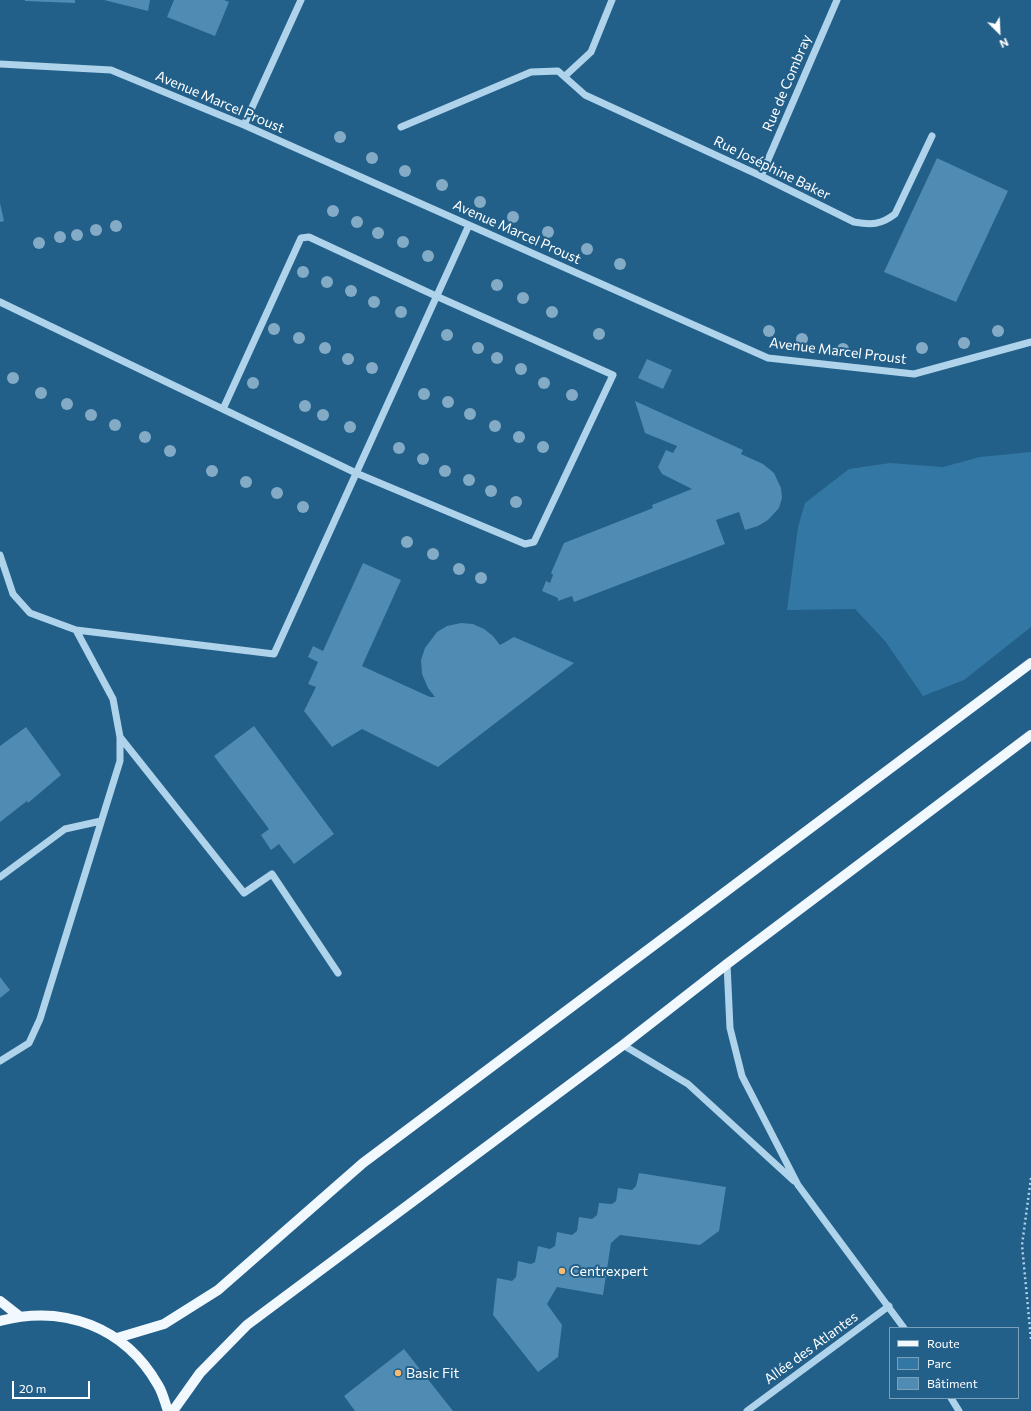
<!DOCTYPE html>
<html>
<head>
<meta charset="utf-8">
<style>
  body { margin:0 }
  #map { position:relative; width:1031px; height:1411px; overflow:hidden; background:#225f89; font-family:Commissioner,sans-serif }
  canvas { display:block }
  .legend { position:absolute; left:889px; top:1327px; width:130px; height:72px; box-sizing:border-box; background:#225f89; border:1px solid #7a9fb8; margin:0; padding:5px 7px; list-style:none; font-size:12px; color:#fff }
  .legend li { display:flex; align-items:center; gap:8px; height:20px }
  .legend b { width:20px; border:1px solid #7a9fb8 }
  .north { position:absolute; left:979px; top:12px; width:40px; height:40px; -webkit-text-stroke:3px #225f89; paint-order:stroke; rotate:156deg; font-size:11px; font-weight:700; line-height:16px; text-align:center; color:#fff }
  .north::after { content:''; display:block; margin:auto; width:14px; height:18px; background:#fff; clip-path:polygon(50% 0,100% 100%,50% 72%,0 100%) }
  .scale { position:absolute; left:12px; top:1381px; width:78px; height:18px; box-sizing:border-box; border:2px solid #fff; border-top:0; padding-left:5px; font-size:12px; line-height:14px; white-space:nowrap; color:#fff; -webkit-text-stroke:3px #225f89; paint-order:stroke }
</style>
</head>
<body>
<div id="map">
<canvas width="1031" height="1411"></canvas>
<ul class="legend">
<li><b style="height:5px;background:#f2f9fe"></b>Route</li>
<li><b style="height:11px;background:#3378a4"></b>Parc</li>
<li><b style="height:11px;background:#4f8bb2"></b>Bâtiment</li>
</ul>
<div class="north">N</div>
<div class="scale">20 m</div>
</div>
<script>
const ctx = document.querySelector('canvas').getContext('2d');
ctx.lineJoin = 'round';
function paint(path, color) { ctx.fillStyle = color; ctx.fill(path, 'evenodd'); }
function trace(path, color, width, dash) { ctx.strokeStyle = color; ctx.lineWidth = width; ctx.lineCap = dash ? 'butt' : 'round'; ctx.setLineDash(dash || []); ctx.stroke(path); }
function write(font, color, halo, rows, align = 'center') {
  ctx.font = font + ' Commissioner,sans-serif'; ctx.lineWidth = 4; ctx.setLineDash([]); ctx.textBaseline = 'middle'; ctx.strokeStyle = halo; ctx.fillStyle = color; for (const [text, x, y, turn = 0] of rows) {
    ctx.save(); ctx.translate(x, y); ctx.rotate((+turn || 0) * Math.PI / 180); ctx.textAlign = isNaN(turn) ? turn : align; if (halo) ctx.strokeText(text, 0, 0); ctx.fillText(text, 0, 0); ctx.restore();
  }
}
paint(new Path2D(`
  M1031 452V627L964 680 923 696 885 641 855 609 787 610 798 527 805 503 849 469 890 463 943 467 980 457Z`), '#3378a4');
paint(new Path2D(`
  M25 0H75V3L25 1Z
  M104 0H150L148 11Z
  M174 0H224L229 2 215 36 167 17Z
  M937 158 1008 191 956 302 884 272Z
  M0 203 4 221 0 222Z
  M647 359 672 370 663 389 638 378Z
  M635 401 743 450 741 454 763 464 774 473 781 488 782 498 779 508 768 520 758 526 745 530 739 512 716 520 725 544 574 602 572 596 558 601V598L542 591 546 581 550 583 553 575 551 573 564 543 653 508 652 505 692 489 662 474 658 467 666 450 673 453 677 446 645 433Z
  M363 563 401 580 362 666 430 697H435L428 688 422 674 421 660 425 648 437 632 447 626 461 623 473 624 484 629 493 636 500 645 514 637 574 663 438 767 362 729 332 747 304 711 316 687 308 684 318 662 308 657 313 646 323 651Z
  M254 726 334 834 294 864 279 844 271 850 261 835 269 829 214 756Z
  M26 727 61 775 28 803 27 801 0 822V746Z
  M0 977 10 990 0 998Z
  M639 1173 726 1187 719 1231 700 1245 620 1235 611 1243 603 1295 557 1287 547 1304 562 1325 558 1357 538 1372 493 1315 497 1278 512 1281 516 1277 518 1261 531 1264 535 1262 538 1246 550 1249 555 1246 557 1232 572 1235 577 1231 579 1217 592 1219 597 1215 599 1203 612 1204 616 1201 618 1188 632 1190 636 1186Z
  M404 1349 453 1411H355L344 1396Z`), '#4f8bb2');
trace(new Path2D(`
  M1031 1178 1022 1245 1031 1339`), '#aed3ea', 2.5, [2, 3]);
trace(new Path2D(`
  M0 64 111 70 244 125 768 358 914 374 1031 342
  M565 76 591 52 612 0
  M244 125 301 0
  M401 127 531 72 558 71 585 95 761 176 854 222C871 225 881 225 895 214L932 136
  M761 176 837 0
  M0 302 356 473 525 544 534 542 613 375 436 296 309 237 301 238 223 409
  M0 555 13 594 30 613 76 630 113 699 120 737V761L40 1019 29 1043 0 1061
  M76 630 274 654 469 225
  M120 737 244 893 272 874 338 973
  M0 877 65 829 101 821
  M727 964 730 1028 742 1076 798 1185 904 1328
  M623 1045 688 1084 794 1181
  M951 1398 959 1411
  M747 1411 889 1306`), '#aed3ea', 7);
trace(new Path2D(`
  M0 1301 19 1316
  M0 1321C64 1304 125 1327 158 1385 163 1393 165 1403 168 1411
  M117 1338 164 1324 218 1290 363 1163 1031 663
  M173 1411 200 1373 247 1325 623 1045 727 964 1031 735`), '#f2f9fe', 10);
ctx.fillStyle = '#83abc6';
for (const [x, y] of [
  [340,137],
  [372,158],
  [405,171],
  [442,185],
  [480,202],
  [333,211],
  [513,217],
  [357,222],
  [116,226],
  [96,230],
  [548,232],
  [378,233],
  [77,235],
  [60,237],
  [403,242],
  [39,243],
  [587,249],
  [428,256],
  [620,264],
  [303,272],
  [327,282],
  [497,285],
  [351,291],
  [523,298],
  [374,302],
  [401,312],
  [552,312],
  [274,329],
  [769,331],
  [998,331],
  [599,334],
  [447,335],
  [299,338],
  [802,339],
  [964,343],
  [325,348],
  [478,348],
  [922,348],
  [843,349],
  [497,358],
  [348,359],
  [372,368],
  [521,369],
  [13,378],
  [253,383],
  [544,383],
  [41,393],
  [424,394],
  [572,395],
  [448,402],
  [67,404],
  [305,406],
  [470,414],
  [91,415],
  [323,415],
  [115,425],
  [495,426],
  [350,427],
  [145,437],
  [519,437],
  [543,447],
  [399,448],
  [170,451],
  [423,459],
  [212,471],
  [445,471],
  [469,480],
  [246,482],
  [491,491],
  [277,493],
  [516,502],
  [303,507],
  [407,542],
  [433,554],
  [459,569],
  [481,578]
]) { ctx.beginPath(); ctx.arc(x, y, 6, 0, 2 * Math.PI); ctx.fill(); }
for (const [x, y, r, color] of [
  [562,1271,4,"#f6bb71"],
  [398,1373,4,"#f6bb71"]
]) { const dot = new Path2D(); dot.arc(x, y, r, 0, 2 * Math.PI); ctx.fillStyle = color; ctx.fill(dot); trace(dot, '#225f89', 1.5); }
write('14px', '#fff', '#225f89', [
  ["Rue de Combray",787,83,-67],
  ["Avenue Marcel Proust",220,102,23],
  ["Rue Joséphine Baker",772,168,26],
  ["Avenue Marcel Proust",517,232,24],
  ["Avenue Marcel Proust",838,351,7],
  ["Allée des Atlantes",811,1348,-36]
]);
write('14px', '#fff', '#225f89', [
  ["Centrexpert",570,1271],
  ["Basic Fit",406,1373]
], 'left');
</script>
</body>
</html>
